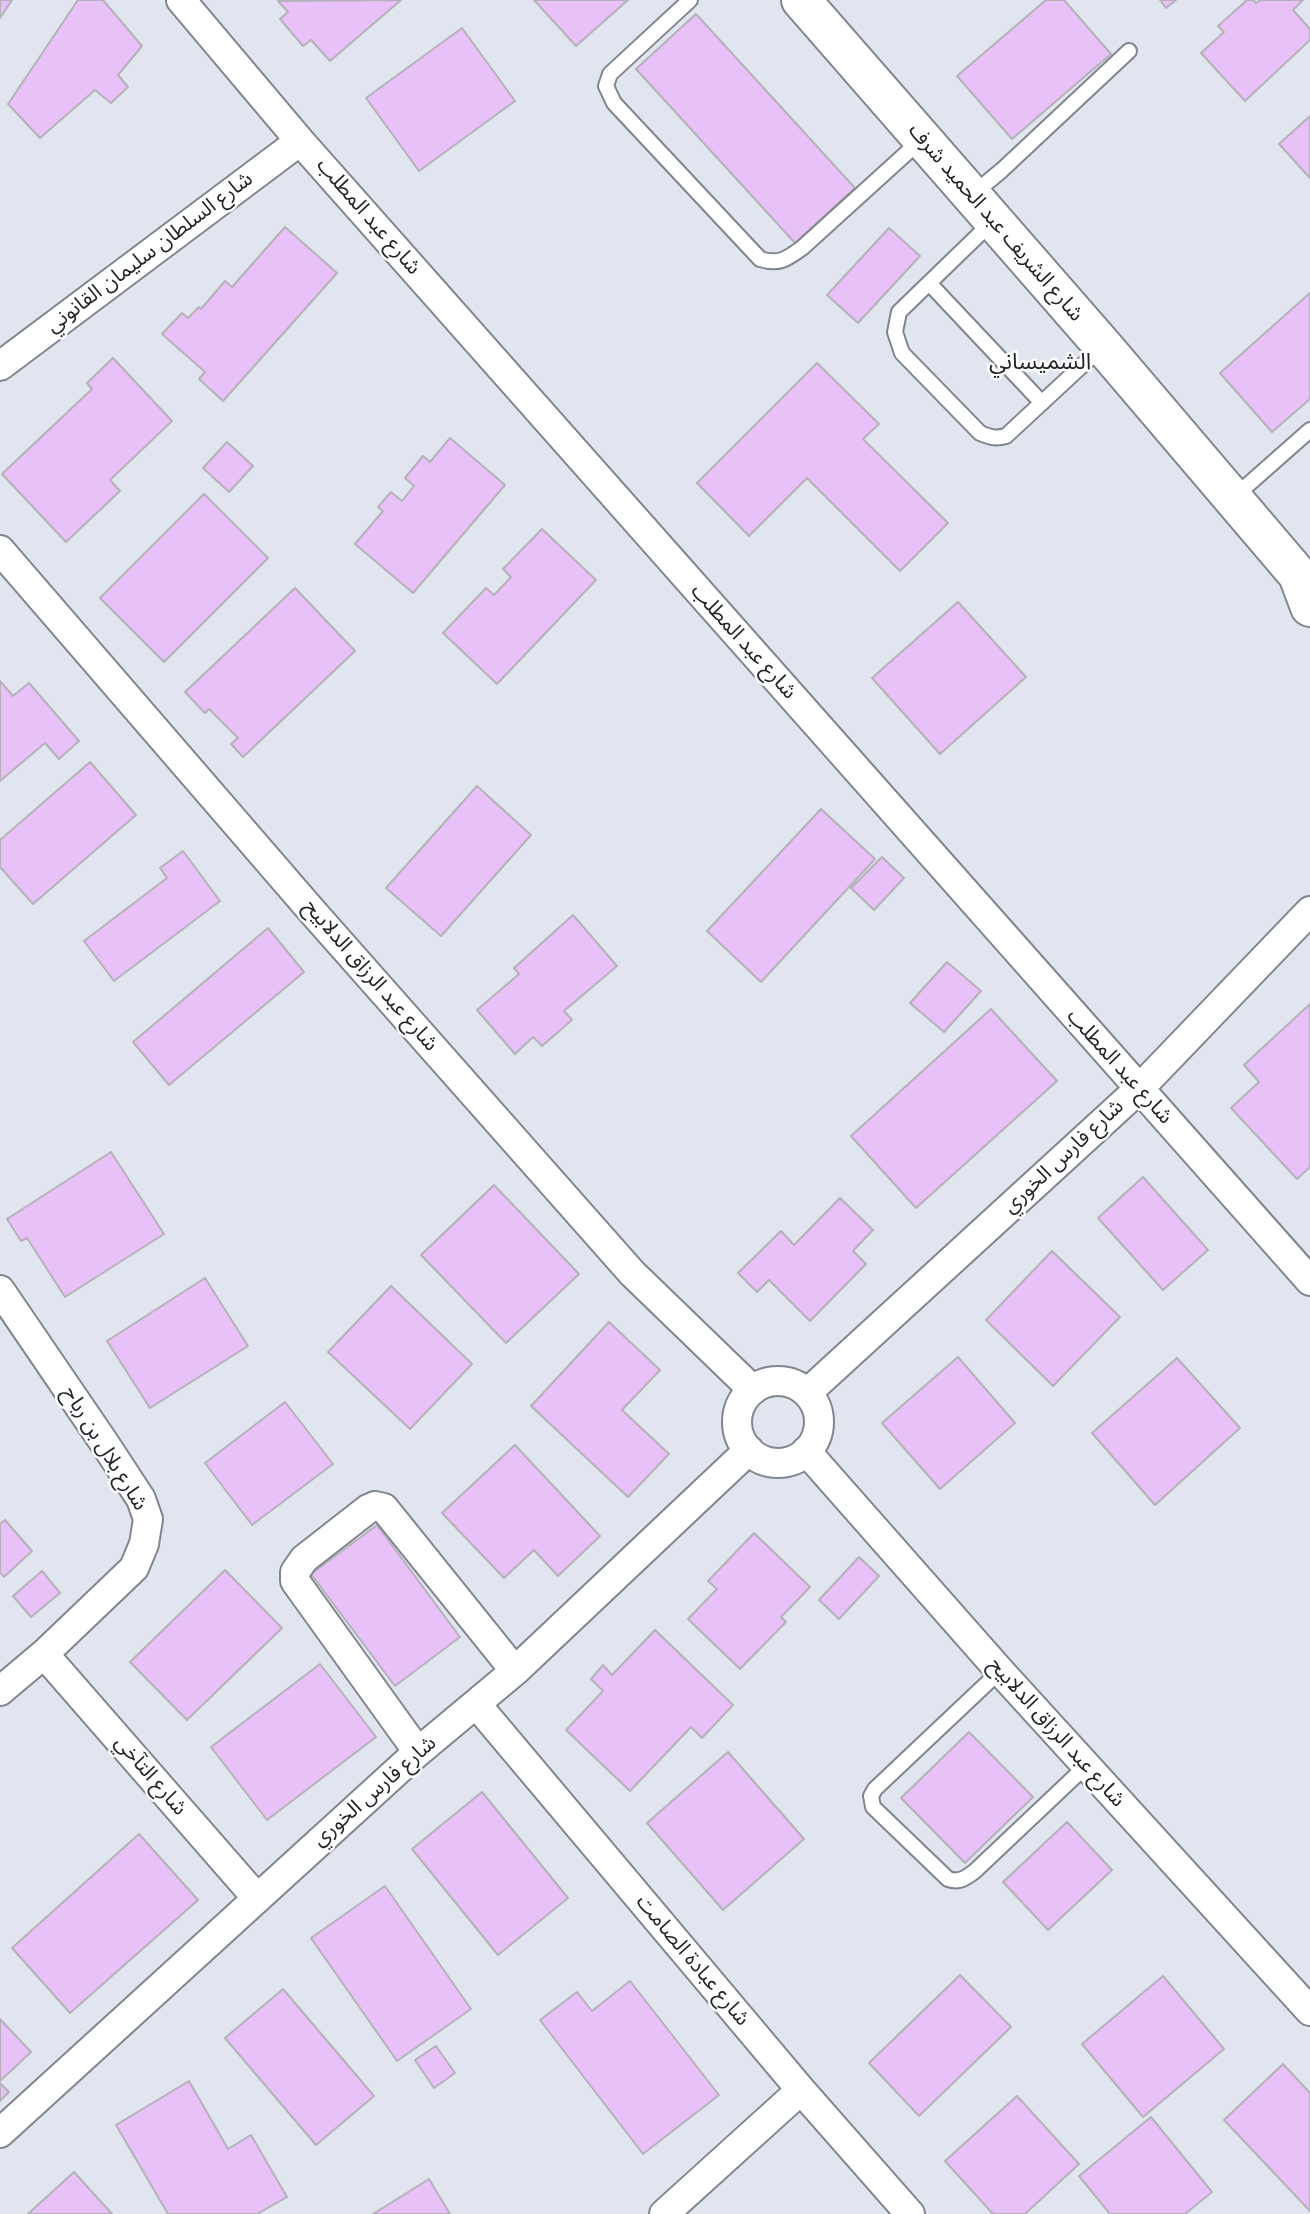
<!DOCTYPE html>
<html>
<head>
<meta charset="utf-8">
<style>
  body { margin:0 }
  canvas { display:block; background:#e1e5ef }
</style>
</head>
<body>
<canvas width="1310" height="2214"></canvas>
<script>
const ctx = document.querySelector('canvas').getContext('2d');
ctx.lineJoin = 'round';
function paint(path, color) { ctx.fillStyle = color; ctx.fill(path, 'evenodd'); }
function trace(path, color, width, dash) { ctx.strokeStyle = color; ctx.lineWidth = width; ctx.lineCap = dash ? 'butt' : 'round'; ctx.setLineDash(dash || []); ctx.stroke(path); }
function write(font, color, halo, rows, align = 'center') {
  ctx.font = font + ' "Roboto Condensed","Noto Sans Arabic",sans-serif'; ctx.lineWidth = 5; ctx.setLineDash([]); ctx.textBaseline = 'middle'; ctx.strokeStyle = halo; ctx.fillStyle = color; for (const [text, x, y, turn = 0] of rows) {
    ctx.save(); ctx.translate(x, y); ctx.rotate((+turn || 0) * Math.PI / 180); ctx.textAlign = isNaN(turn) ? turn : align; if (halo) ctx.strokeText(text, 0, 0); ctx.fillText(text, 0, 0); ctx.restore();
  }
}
const building = new Path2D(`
  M0 0H12L0 18Z
  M78 0H103L142 46 118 75 128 87 111 103 95 90 40 138 8 104Z
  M401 0 330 61 311 40 303 46 280 19 288 12 278 1Z
  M534 0H628L576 46Z
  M1046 0H1064L1111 54 1012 139 957 76Z
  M1160 0H1176L1166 8Z
  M1247 0H1253L1256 3 1260 0H1303L1293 10 1310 29V40L1245 101 1201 53 1224 32 1218 26Z
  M696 14 855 188 795 243 636 69Z
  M462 28 515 101 419 171 366 98Z
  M1310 116V178L1279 144Z
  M285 227 337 273 223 401 199 379 205 372 162 334 182 313 188 318 199 307 201 309 225 281 232 287Z
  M889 228 920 256 858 323 827 295Z
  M1310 293V399L1272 432 1220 373Z
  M113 358 172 421 110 480 120 491 66 542 2 474 92 389 87 383Z
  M817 363 879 424 863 439 948 523 900 571 807 478 749 536 697 483Z
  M450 438 505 485 413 593 355 544 383 511 378 507 391 492 402 501 414 486 405 478 423 456 430 462Z
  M227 442 253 466 229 492 203 468Z
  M204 494 268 558 164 662 100 598Z
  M542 529 596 580 497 684 443 633 486 588 494 595 511 577 503 569Z
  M295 588 355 651 243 757 231 744 238 738 209 709 205 713 185 692Z
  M958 602 1026 677 940 754 872 678Z
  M0 681 13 696 29 683 79 741 59 759 45 743 0 781Z
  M90 762 136 815 33 904 0 867V840Z
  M477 786 531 835 441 936 386 888Z
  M821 809 875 859 761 982 707 931Z
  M183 851 220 901 114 981 84 941 167 878 160 868Z
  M882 857 904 878 874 910 851 888Z
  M573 915 617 966 564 1011 572 1020 542 1046 533 1037 515 1054 477 1010 519 974 514 968Z
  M268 928 304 972 169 1085 133 1042Z
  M947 962 981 991 944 1032 910 1003Z
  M1310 1004V1167L1297 1179 1231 1108 1259 1082 1244 1065Z
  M991 1009 1057 1081 916 1208 851 1136Z
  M111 1152 164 1234 65 1297 27 1238 21 1241 7 1219Z
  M1143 1177 1208 1250 1163 1290 1098 1218Z
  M494 1185 579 1274 506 1343 421 1255Z
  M840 1198 873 1230 853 1251 866 1264 810 1321 769 1280 757 1292 738 1273 781 1231 794 1245Z
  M1052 1251 1120 1317 1053 1386 986 1320Z
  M205 1278 248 1346 150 1408 107 1341Z
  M391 1286 472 1364 410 1429 328 1352Z
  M609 1322 660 1370 622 1410 669 1454 628 1497 531 1406Z
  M958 1357 1015 1423 940 1489 882 1423Z
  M1177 1358 1240 1428 1155 1505 1092 1433Z
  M285 1402 333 1464 252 1525 205 1463Z
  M515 1445 600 1536 558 1576 534 1550 504 1578 442 1513Z
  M5 1520 32 1551 4 1577 0 1572V1524Z
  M377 1525 460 1637 395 1686 311 1574Z
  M754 1533 810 1587 781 1617 786 1622 740 1669 688 1619 717 1589 708 1581Z
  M859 1557 879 1576 839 1619 819 1600Z
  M225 1570 282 1628 187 1720 130 1662Z
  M42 1571 60 1593 31 1617 13 1596Z
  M655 1630 733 1705 702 1738 691 1727 630 1791 566 1730 603 1691 591 1679 603 1665 612 1675Z
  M320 1664 376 1737 267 1820 211 1747Z
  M969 1732 1033 1797 965 1863 901 1798Z
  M728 1752 804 1839 723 1910 647 1823Z
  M482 1792 568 1898 498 1955 412 1849Z
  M1067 1822 1112 1870 1048 1930 1003 1882Z
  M139 1834 198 1900 70 2013 12 1948Z
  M385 1886 471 2009 397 2061 311 1938Z
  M960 1975 1011 2027 919 2116 869 2063Z
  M1163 1976 1224 2049 1143 2117 1082 2044Z
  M630 1981 719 2095 643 2154 540 2020 577 1992 592 2011Z
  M283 1989 374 2096 316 2145 225 2038Z
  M0 2019 31 2052 0 2081Z
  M436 2046 455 2073 434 2088 415 2060Z
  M1283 2064 1310 2093V2211L1224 2120Z
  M189 2081 228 2149 251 2135 287 2197 257 2214H168L116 2125Z
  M0 2083 9 2092 0 2101Z
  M1017 2096 1079 2164 1025 2214H993L945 2161Z
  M1151 2117 1212 2192 1185 2214H1110L1079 2176Z
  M74 2172 112 2214H28Z
  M429 2179 450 2214H373Z`);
paint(building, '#e7c1f8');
trace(building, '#b6b1b9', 2);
const lane = new Path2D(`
  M690 0 610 74 606 86 614 103 760 259C779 265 787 259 802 248L921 140
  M972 195 1002 170 1129 51
  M992 222 899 312 895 332 902 353 980 433C990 437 995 439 1006 436L1102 347
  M929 283 1042 403
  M1233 498 1310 430
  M1000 1671 875 1789 871 1796 873 1807 948 1879C959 1883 966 1878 975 1871L1086 1766`);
const street = new Path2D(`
  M181 0 300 141 1310 1281
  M0 366 300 141
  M0 550 311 910 632 1273 753 1390
  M0 1290 105 1444 141 1499 148 1519 144 1544 134 1568 44 1654 0 1691
  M737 1422a41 41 0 1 1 82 0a41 41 0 1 1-82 0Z
  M807 1393 1139 1089 1310 911
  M806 1451 1000 1671 1310 2011
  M44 1654 256 1897
  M477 1705 801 2090 910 2214
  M418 1752 295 1581V1572L304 1559 368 1509 375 1506 384 1508 515 1671
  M0 2133 418 1752 515 1671 749 1450
  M664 2214 801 2090`);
const secondary = new Path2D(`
  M801 0 1103 346 1298 575 1310 607`);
trace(lane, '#81858e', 18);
trace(street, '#81858e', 32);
trace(secondary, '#81858e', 42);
trace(lane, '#fff', 14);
trace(street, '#fff', 28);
trace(secondary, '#fff', 38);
write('21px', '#232529', '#fff', [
  ["شارع عبد المطلب",368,217,49],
  ["شارع الشريف عبد الحميد شرف",995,223,49],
  ["شارع السلطان سليمان القانوني",150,253,-37],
  ["شارع عبد المطلب",743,642,48],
  ["شارع عبد الرزاق الدلابيح",370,976,49],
  ["شارع عبد المطلب",1119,1067,48],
  ["شارع فارس الخوري",1064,1157,-43],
  ["شارع بلال بن رباح",104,1449,58],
  ["شارع عبد الرزاق الدلابيح",1056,1733,48],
  ["شارع التآخي",150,1776,49],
  ["شارع فارس الخوري",375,1792,-41],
  ["شارع عبادة الصامت",692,1961,50]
]);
write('23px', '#232529', '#fff', [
  ["الشميساني",1040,363]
]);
</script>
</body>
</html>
